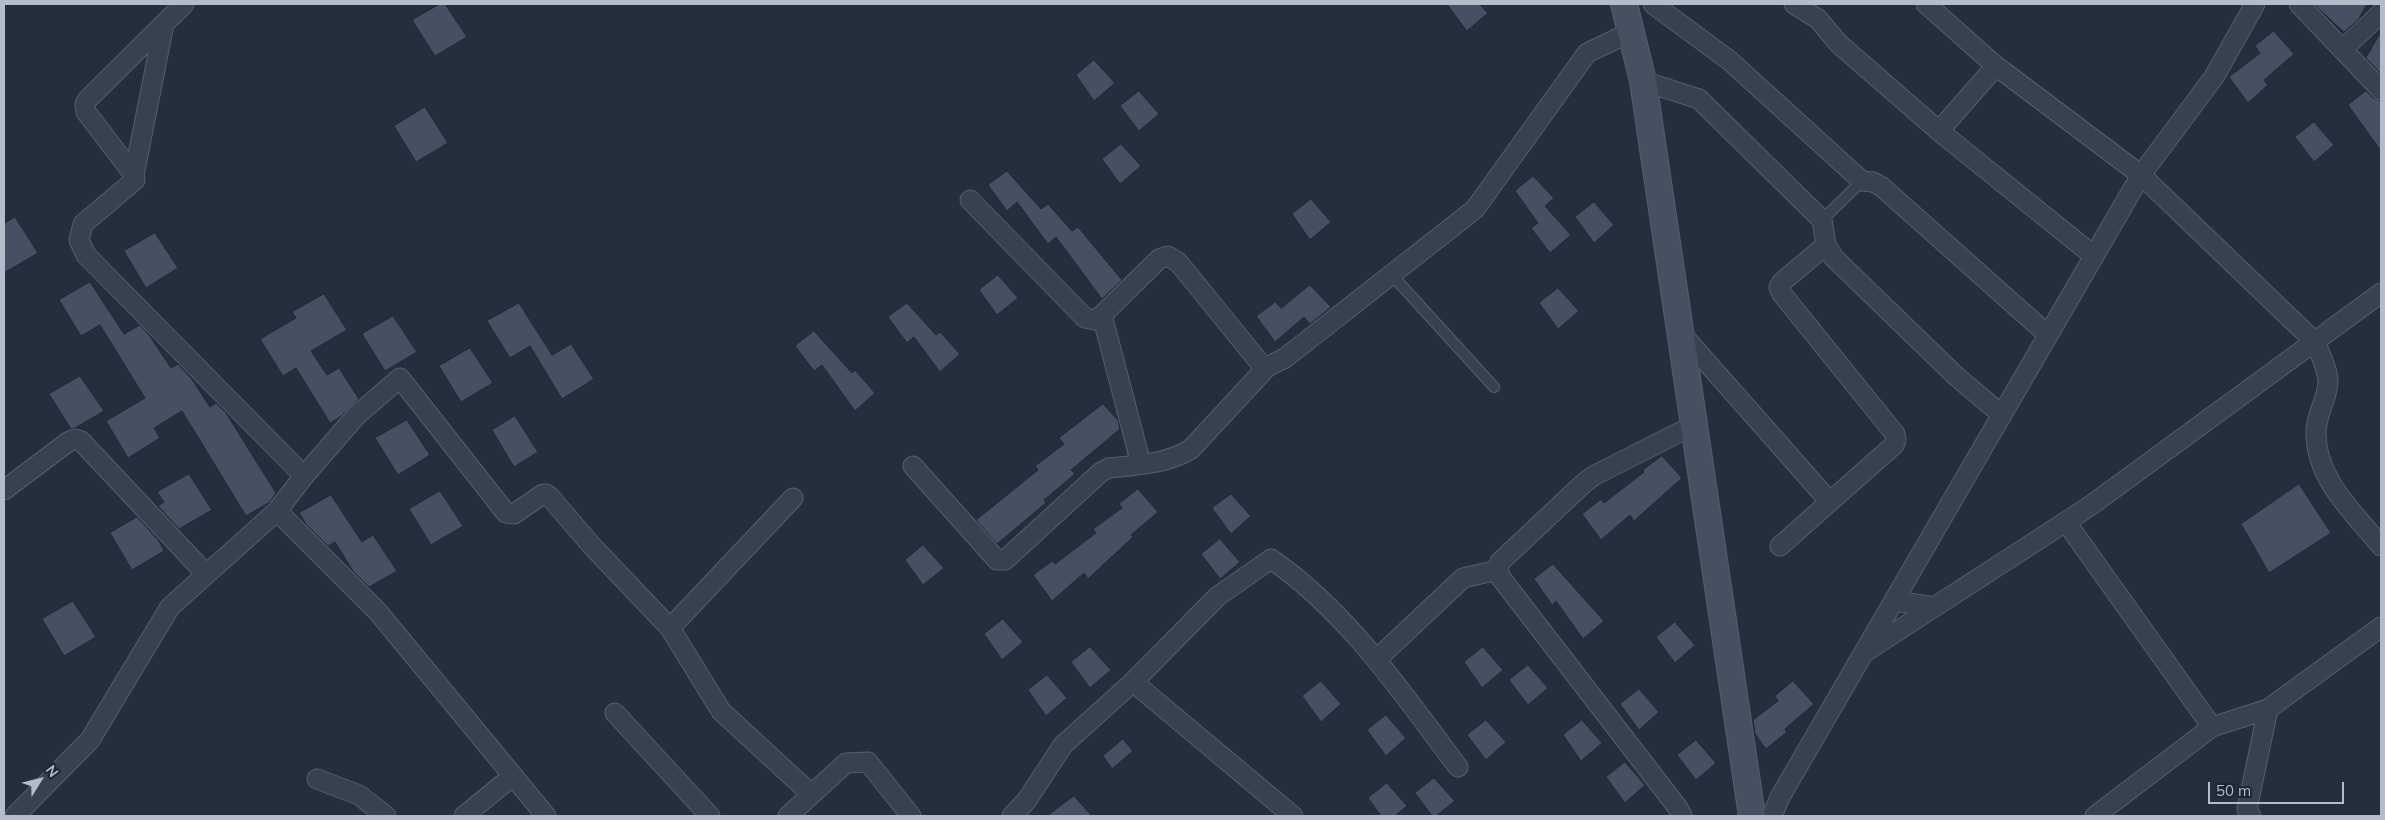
<!DOCTYPE html>
<html>
<head>
<meta charset="utf-8">
<style>
  body { margin:0 }
  #map { position:relative; width:2385px; height:820px; overflow:hidden; background:#242f3e; font-family:Mulish,sans-serif }
  canvas { display:block }
  .frame { position:absolute; inset:0; border:5px solid #b4bcc9; pointer-events:none }
  .north { position:absolute; left:15px; top:755px; width:50px; height:50px; -webkit-text-stroke:4px #1d2633; paint-order:stroke; rotate:54deg; font-size:14px; font-weight:700; line-height:20px; text-align:center; color:#b4bcc9 }
  .north::after { content:''; display:block; margin:auto; width:18px; height:22px; background:#b4bcc9; clip-path:polygon(50% 0,100% 100%,50% 72%,0 100%) }
  .scale { position:absolute; left:2208px; top:782px; width:136px; height:22px; box-sizing:border-box; border:2px solid #b4bcc9; border-top:0; padding-left:6px; font-size:15px; line-height:18px; white-space:nowrap; color:#b4bcc9; -webkit-text-stroke:4px #1d2633; paint-order:stroke }
</style>
</head>
<body>
<div id="map">
<canvas width="2385" height="820"></canvas>
<div class="frame"></div>
<div class="north">N</div>
<div class="scale">50 m</div>
</div>
<script>
const ctx = document.querySelector('canvas').getContext('2d');
ctx.lineJoin = 'round';
function paint(path, color) { ctx.fillStyle = color; ctx.fill(path, 'evenodd'); }
function trace(path, color, width, dash) { ctx.strokeStyle = color; ctx.lineWidth = width; ctx.lineCap = dash ? 'butt' : 'round'; ctx.setLineDash(dash || []); ctx.stroke(path); }
const building = new Path2D(`
  M440 4H445L467 37 435 56 412 20Z
  M1447 4H1479L1488 13 1467 31Z
  M2314 4H2367L2358 20 2344 32Z
  M2274 31 2294 54 2264 80 2268 85 2248 103 2229 77 2260 53 2255 46Z
  M2381 32V74L2366 58Z
  M1094 60 1115 83 1094 101 1076 75Z
  M1139 91 1159 114 1139 131 1120 106Z
  M2366 91 2373 98 2381 101V151L2348 105Z
  M425 107 448 143 416 162 394 126Z
  M2314 122 2334 145 2314 162 2295 137Z
  M1121 144 1141 166 1120 184 1102 159Z
  M1007 171 1041 209 1048 204 1072 231 1078 227 1122 280 1102 299 1056 237 1048 244 1017 202 1007 211 988 185Z
  M1533 176 1554 198 1545 206 1571 235 1550 253 1531 228 1538 223 1515 191Z
  M1311 199 1331 222 1310 240 1292 214Z
  M1594 202 1614 225 1594 243 1575 217Z
  M15 217 38 253 4 273V224Z
  M155 233 178 268 146 288 124 251Z
  M998 275 1018 298 997 315 979 290Z
  M90 282 124 334 140 325 149 335 171 368 178 364 191 378 210 407 216 403 226 413 276 493 270 502 246 516 182 411 154 428 160 438 128 458 106 421 145 398 100 325 81 336 59 300Z
  M1310 285 1331 307 1310 324 1304 317 1275 342 1256 316 1275 302 1281 308Z
  M1558 288 1579 311 1558 329 1539 303Z
  M324 294 347 330 311 351 327 375 339 368 359 399 340 417 330 423 296 368 283 376 260 339 296 318 292 312Z
  M519 303 552 355 571 344 594 379 562 399 530 346 510 358 487 321Z
  M907 303 936 335 940 332 960 354 940 372 914 337 907 343 888 317Z
  M393 316 417 352 385 371 362 334Z
  M814 331 852 373 855 370 875 393 855 411 822 365 814 371 795 346Z
  M470 348 493 383 461 402 439 366Z
  M80 376 104 411 75 428 71 429 49 394Z
  M1103 404 1118 420 1120 429 1071 470 1075 474 1044 500 1046 503 997 544 976 520 1038 470 1035 466 1064 444 1059 438Z
  M515 416 538 452 514 467 492 430Z
  M407 420 430 455 398 475 375 438Z
  M1662 456 1682 478 1634 521 1630 515 1601 540 1582 514 1601 499 1604 503 1644 472 1643 470Z
  M189 474 212 510 179 529 158 506 164 502 157 492Z
  M2299 484 2331 533 2269 573 2241 524Z
  M1138 489 1158 512 1131 535 1133 537 1088 579 1084 573 1052 601 1033 575 1052 561 1055 564 1096 533 1093 529 1122 508 1119 504Z
  M440 491 463 526 431 545 409 509Z
  M1231 494 1251 516 1231 534 1212 508Z
  M331 495 362 542 373 535 397 571 369 587 353 571 335 542 328 546 306 524 299 513Z
  M137 517 159 541 164 551 132 570 110 533Z
  M1220 539 1240 562 1220 579 1201 554Z
  M923 545 944 568 923 585 905 560Z
  M1553 564 1604 621 1583 639 1556 601 1552 605 1534 579Z
  M73 601 96 637 64 656 42 619Z
  M1003 619 1023 642 1002 660 984 634Z
  M1675 622 1695 645 1675 663 1656 637Z
  M1090 647 1111 670 1090 688 1071 662Z
  M1483 647 1503 670 1482 688 1464 662Z
  M1528 665 1548 688 1528 705 1509 680Z
  M1047 675 1067 698 1046 716 1028 690Z
  M1321 681 1341 704 1321 722 1302 696Z
  M1793 681 1814 704 1785 729 1787 732 1766 749 1755 734 1753 720 1778 701 1775 696Z
  M1639 689 1659 712 1639 730 1620 704Z
  M1386 715 1406 738 1386 756 1367 730Z
  M1486 720 1506 742 1486 760 1467 735Z
  M1582 720 1602 743 1581 761 1563 735Z
  M1123 739 1133 751 1112 769 1103 756Z
  M1696 740 1716 763 1696 780 1677 755Z
  M1625 762 1645 785 1625 803 1606 777Z
  M1434 778 1455 801 1436 816H1432L1415 793Z
  M1387 783 1407 806 1395 816H1381L1368 798Z
  M1074 796 1092 816H1047Z`);
paint(building, '#455162');
trace(building, '#1f2835', 1);
const lane = new Path2D(`
  M1822 220 1862 181
  M1391 274 1494 387`);
const street = new Path2D(`
  M184 4 87 100 85 105 86 112 134 175 135 180 83 224 79 240 86 255 304 476
  M1653 4 1730 61 1862 181 1873 182 1882 187 2047 334
  M1794 4 1818 19 1839 44 1939 131 2094 256
  M1926 4 1996 66 2141 175 2315 342C2320 354 2328 369 2328 382 2327 401 2315 416 2316 435 2317 480 2354 513 2381 546
  M2299 4 2381 90
  M2343 49 2381 13
  M1643 81 1699 99 1822 220 1826 245 1834 258 1957 377 2002 415
  M1939 131 1996 66
  M134 175 164 24
  M970 200 1085 318 1094 320 1102 315 1159 259 1168 256 1178 262 1260 363 1267 367 1285 358 1475 209 1587 53 1631 32
  M1102 315 1141 464
  M1680 332 1830 502
  M913 466 997 560H1005L1101 472 1109 468C1138 465 1167 464 1191 449L1267 367
  M4 490 68 442 75 439 81 441 206 574
  M277 511 378 612 546 816
  M2066 522 2212 727
  M1780 546 1894 445 1896 440 1895 434 1782 294 1779 287 1782 282 1826 245
  M1894 601 1934 607
  M670 628 793 498
  M1865 652 2090 506 2381 293
  M1377 659 1463 578 1498 570
  M1133 682 1293 816
  M615 713 710 816
  M317 779 359 795 386 816
  M15 816 90 740 170 607 277 511 304 476 356 416 400 378 506 513 514 514 543 494H546L550 497 592 546 670 628 721 711 811 794
  M464 816 513 776
  M788 816 846 763 868 762 911 816
  M1012 816 1027 800 1063 745 1133 682 1218 596 1271 559C1348 612 1403 694 1458 767
  M1682 816 1678 808 1501 578 1498 570 1500 562 1583 484 1593 476 1694 425
  M1772 816 1780 797 2141 175 2214 77 2255 4
  M2095 816 2212 727 2268 709 2381 627
  M2251 816 2247 809 2268 709`);
const secondary = new Path2D(`
  M1624 4 1643 81 1752 816`);
trace(lane, '#565f6c', 12);
trace(street, '#565f6c', 21);
trace(secondary, '#565f6c', 28);
trace(lane, '#38414e', 10);
trace(street, '#38414e', 19);
trace(secondary, '#465061', 26);
</script>
</body>
</html>
